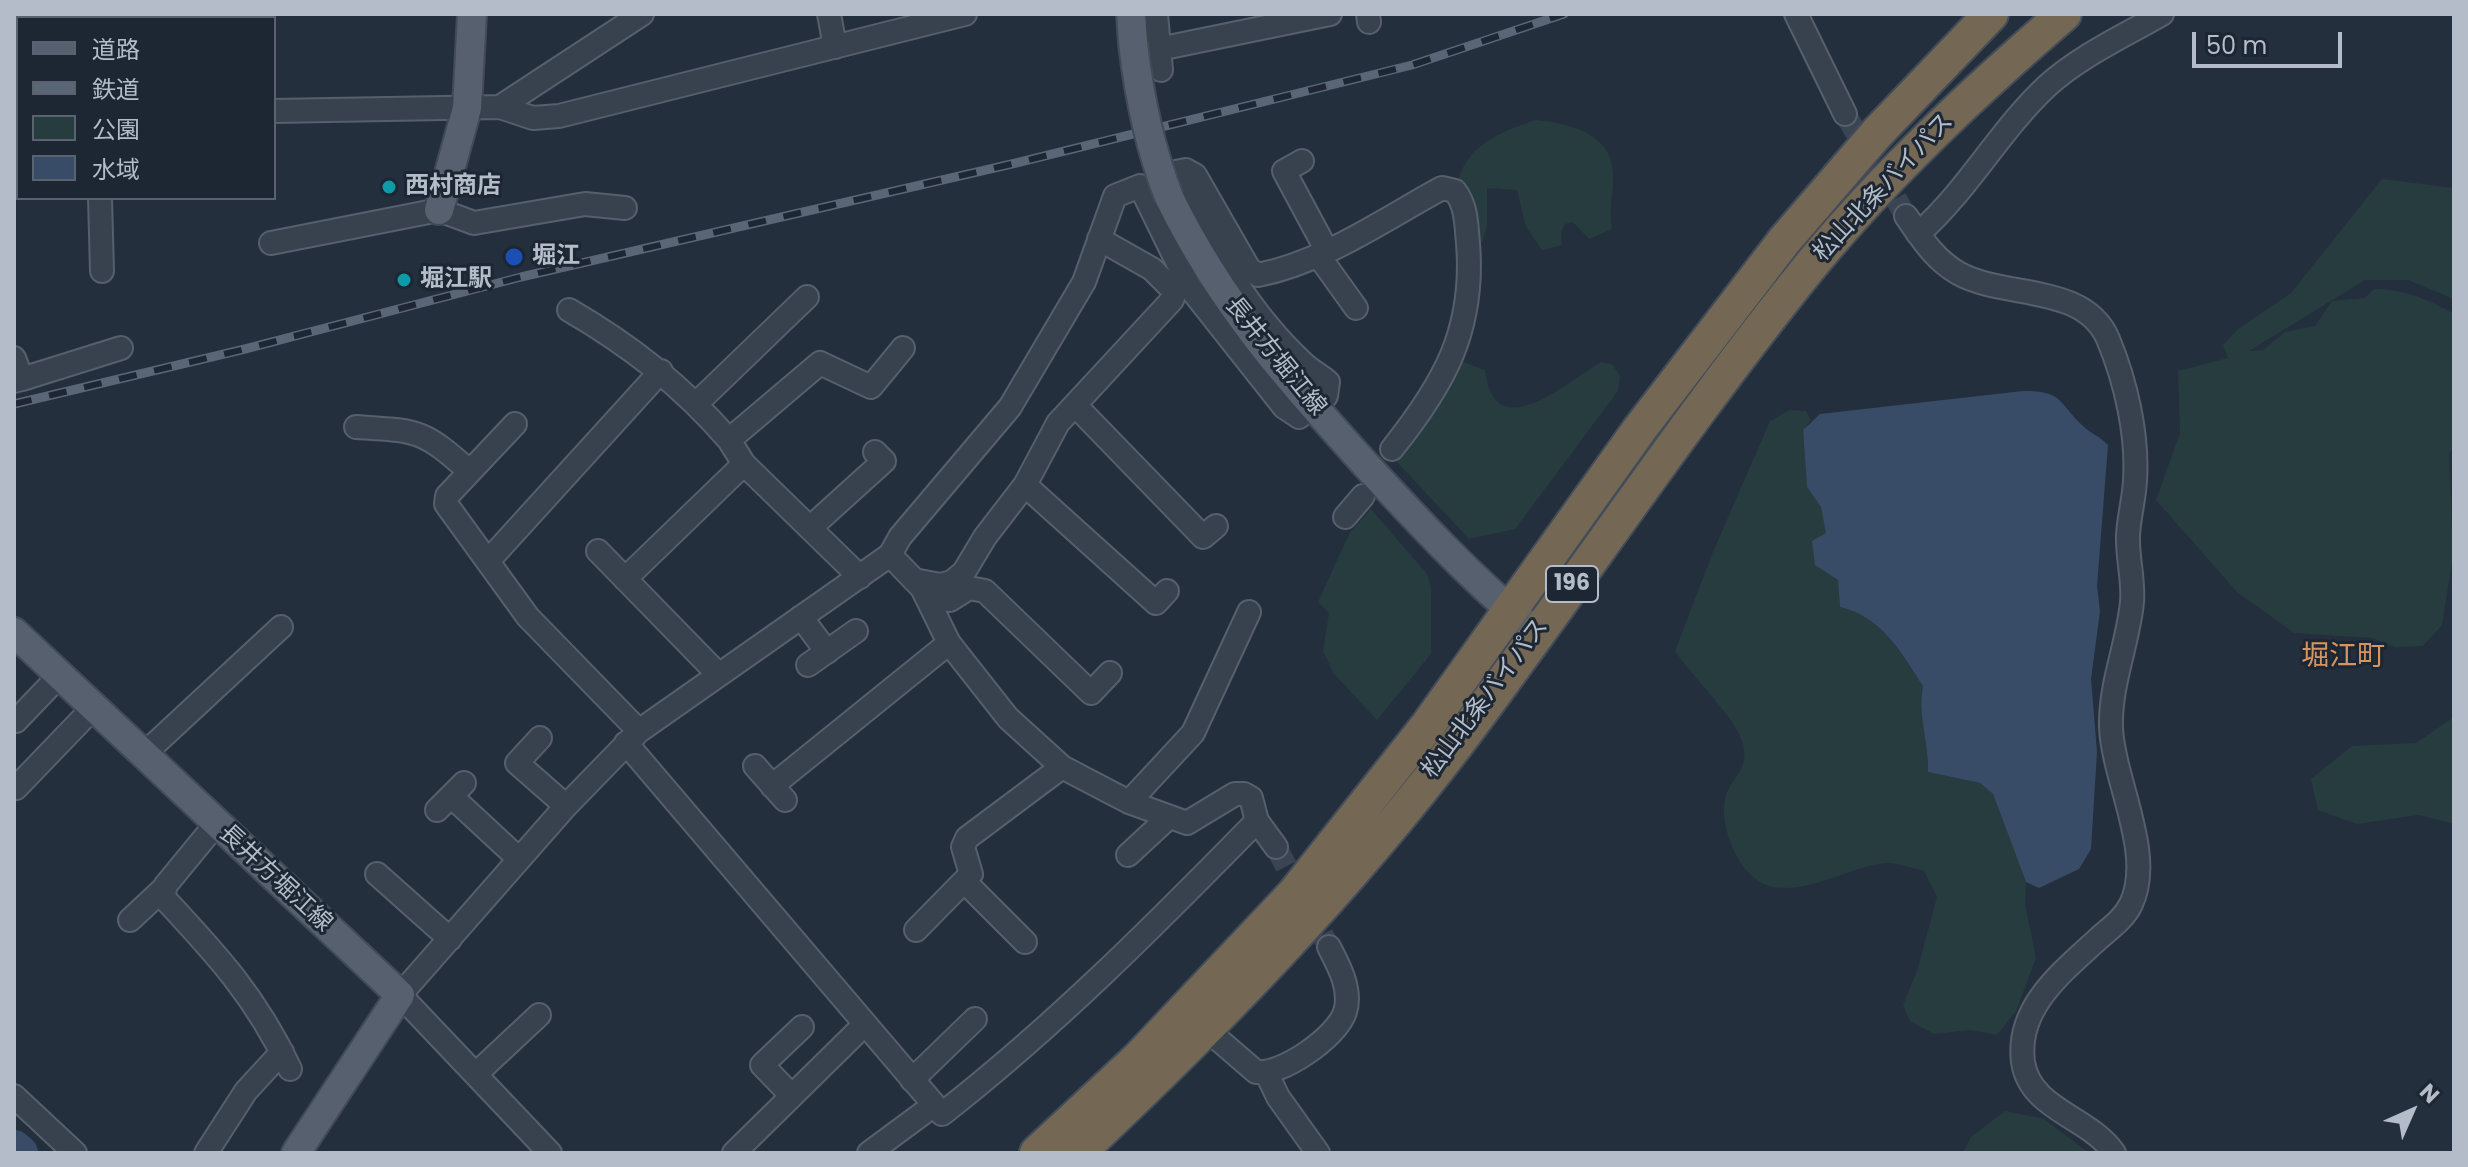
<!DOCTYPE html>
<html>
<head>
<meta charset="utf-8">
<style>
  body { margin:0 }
  #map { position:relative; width:2468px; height:1167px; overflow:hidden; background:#242f3e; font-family:Poppins,"Noto Sans JP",sans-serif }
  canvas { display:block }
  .frame { position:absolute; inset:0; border:16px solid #b4bcc9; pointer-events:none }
  .legend { position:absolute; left:16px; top:16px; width:260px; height:184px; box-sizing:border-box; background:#1d2633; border:2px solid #59626f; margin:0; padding:10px 14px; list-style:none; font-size:24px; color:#b4bcc9 }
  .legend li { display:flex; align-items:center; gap:16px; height:40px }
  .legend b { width:40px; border:2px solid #59626f }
  .north { position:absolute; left:2372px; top:1071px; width:80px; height:80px; -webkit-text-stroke:6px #1d2633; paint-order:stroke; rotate:45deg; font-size:22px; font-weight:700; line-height:32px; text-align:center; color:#b4bcc9 }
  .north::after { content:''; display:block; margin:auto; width:28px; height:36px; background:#b4bcc9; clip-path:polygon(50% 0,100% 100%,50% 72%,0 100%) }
  .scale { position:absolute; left:2192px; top:32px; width:150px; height:36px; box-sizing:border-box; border:4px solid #b4bcc9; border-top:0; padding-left:10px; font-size:24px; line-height:28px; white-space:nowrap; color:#b4bcc9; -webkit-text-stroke:6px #1d2633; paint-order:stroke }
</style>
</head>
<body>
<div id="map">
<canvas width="2468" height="1167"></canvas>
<div class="frame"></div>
<ul class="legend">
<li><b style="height:10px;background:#56606e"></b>道路</li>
<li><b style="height:10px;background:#5a6575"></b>鉄道</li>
<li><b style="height:22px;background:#263c3f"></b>公園</li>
<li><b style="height:22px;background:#394c67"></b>水域</li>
</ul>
<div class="north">N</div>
<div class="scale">50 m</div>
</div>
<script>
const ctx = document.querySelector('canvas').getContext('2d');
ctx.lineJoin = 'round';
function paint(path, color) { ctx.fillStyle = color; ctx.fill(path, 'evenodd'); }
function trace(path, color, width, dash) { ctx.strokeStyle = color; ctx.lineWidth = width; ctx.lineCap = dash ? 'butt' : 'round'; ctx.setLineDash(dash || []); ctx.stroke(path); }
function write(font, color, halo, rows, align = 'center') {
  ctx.font = font + ' Poppins,"Noto Sans JP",sans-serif'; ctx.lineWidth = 6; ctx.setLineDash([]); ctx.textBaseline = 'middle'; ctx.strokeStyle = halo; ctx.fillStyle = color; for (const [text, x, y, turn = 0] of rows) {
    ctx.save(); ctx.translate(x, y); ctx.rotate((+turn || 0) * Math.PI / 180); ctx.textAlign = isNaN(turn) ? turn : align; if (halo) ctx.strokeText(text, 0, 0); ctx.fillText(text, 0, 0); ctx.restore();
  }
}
paint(new Path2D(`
  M1536 120C1568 123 1611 133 1613 172 1614 192 1608 209 1612 229L1589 239 1573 222 1565 224 1561 232 1562 245 1542 250 1526 227 1517 190 1487 188V226L1483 241 1477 244 1459 178C1470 142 1504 131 1536 120Z
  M2382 179 2454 188V299L2408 280H2365L2249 351 2263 350 2285 332 2315 326 2332 301 2365 298 2374 289C2402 288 2430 300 2454 314V447L2449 453 2453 556 2442 625 2423 646 2395 647 2372 638 2294 633 2237 592 2156 500 2180 433 2178 371 2228 358 2223 345 2238 329 2291 293Z
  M1458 360 1485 370C1494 448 1564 384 1601 362L1612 364 1620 376 1618 391 1515 529 1469 539 1396 461Z
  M1790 410 1806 411 1811 420 1803 431 1807 487 1821 507 1838 580 1840 607C1882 617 1900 652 1923 686 1917 714 1929 743 1928 772L1980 783 1993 794 2026 882 2025 904 2036 958 2016 1011 1997 1035 1970 1030 1934 1034 1910 1021 1903 1005 1917 971 1937 897 1924 871C1913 868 1899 863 1888 863 1850 865 1808 896 1769 886 1739 877 1719 827 1725 799 1729 779 1750 771 1743 744 1735 716 1692 677 1675 651L1713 552 1770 421Z
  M1371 509 1427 574 1431 588V654L1377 720 1334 674 1323 651 1329 613 1318 602 1350 532Z
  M2454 717V824L2418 815 2357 824 2318 810 2311 779 2352 746 2416 743Z
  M2005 1111 2044 1119 2089 1153H1963L1971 1137Z`), '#263c3f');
paint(new Path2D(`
  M2023 391C2063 391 2057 401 2082 425 2089 433 2100 436 2108 445L2097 586 2100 611 2091 679 2097 752 2091 849 2079 869 2039 888 2026 882 1993 794 1980 783 1928 772C1929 743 1917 714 1923 686 1900 651 1882 617 1840 607L1838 580 1815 565 1812 541 1826 533 1821 507 1807 487 1803 430 1820 414Z`), '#394c67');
trace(new Path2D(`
  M14 1148 20 1153`), '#394c67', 36);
trace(new Path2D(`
  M1845 114 1906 216
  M1276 847 1329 947`), '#3a4453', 22, [22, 11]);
const minor = new Path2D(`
  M92 14V18
  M829 14 835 47
  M1156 14 1161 70
  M1368 14 1369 22
  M1796 14 1845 114
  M199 18 200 14
  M1159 49 1330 14
  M500 107 533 118 559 116 965 14
  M274 111 500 107 642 14
  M14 136H18
  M1302 161 1284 171 1327 251
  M100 198 102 271
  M1906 216C1922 239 1934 259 1958 273 2004 299 2084 283 2108 339 2126 382 2138 435 2135 481 2134 499 2129 517 2128 535 2127 557 2134 580 2132 602 2128 644 2110 683 2111 727 2113 780 2155 854 2131 904 2124 919 2109 929 2098 939 2061 973 2016 1008 2023 1062 2030 1110 2090 1117 2114 1153
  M1918 234C1968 190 1999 131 2047 86 2080 56 2124 36 2162 14
  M271 243 439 210 474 223 585 204 625 208
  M1318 255 1356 308
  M569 310C631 346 682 386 729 440
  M14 358 22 379 14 381
  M22 379 121 348
  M697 403 807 297
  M1075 405 1203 537 1216 526
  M515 424 447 496 446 504 528 617 639 731
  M356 427C418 431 422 429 469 471
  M744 464 729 440 820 363 871 387 903 348
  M1025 485 1156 603 1167 591
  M1345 517 1363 496
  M810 528 884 461 875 452
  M598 551 718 674
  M890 555 922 588 949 643 1008 718 1062 767 1129 802 1187 823 1235 794H1244L1251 798 1257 821 1276 847
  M489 560 661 371
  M625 579 744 464 860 577
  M914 580 940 585 952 582 964 572 985 537 1025 485 1058 423 1172 300 1175 292 1152 269 1099 239
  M927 597 950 600 969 588 985 591 1091 693 1110 673
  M801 617 827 652
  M808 665 856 631
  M16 721 60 675
  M540 738 517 763 566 806
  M626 743 942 1114C1056 1025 1156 924 1257 821
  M143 755 281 627
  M755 766 785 800
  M772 786 949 643
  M16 788 94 707
  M451 796 519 859
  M1129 802 1193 733 1249 612
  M437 810 464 783
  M216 824 165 886 164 898C218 956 256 997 290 1069
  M1128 855 1169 817
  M377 874 450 939
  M966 883 1025 942
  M130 920 161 891
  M916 930 971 874 963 847 967 838 1062 767
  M1205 1028 1256 1072C1281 1076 1337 1037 1345 1012 1352 990 1339 966 1329 947
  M477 1073 539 1015
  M1267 1074 1278 1097 1318 1153
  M912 1080 975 1019
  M14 1096 75 1153
  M792 1096 762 1065 802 1027
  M206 1153 246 1091 282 1052
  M550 1153 400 995 566 806 639 731 890 555 900 537 1010 407 1084 282 1115 196 1140 186 1190 288 1284 407 1299 417 1326 396 1328 382C1320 375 1311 371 1303 363 1247 311 1207 241 1176 172L1186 170 1195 175 1249 269 1258 275C1324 262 1383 220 1442 188L1455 191C1467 207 1466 224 1468 243 1475 330 1444 384 1392 449
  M734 1153 864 1025
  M869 1153 934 1105`);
const major = new Path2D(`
  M1131 14 1133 43
  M1169 197C1221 304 1287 378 1366 465 1417 520 1467 574 1525 623
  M439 210 467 108 472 14
  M14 632 400 995 296 1153`);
const highway = new Path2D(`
  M1037 1153 1138 1059 1294 894 1428 725 1639 430 1784 241 1877 133 1991 14
  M1078 1153C1214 1025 1346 890 1459 741 1578 583 1687 418 1811 265 1887 173 1974 92 2064 14`);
trace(minor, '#565f6c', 26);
trace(major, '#414a57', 32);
trace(highway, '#434c59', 38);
trace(minor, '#38414e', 22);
trace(major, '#56606e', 28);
trace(highway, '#746855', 34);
const rail = new Path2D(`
  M14 404 245 349 521 277 1016 163 1412 65 1564 14`);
trace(rail, '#5a6575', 9);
trace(rail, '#1d2633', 6, [18]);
const majorBridge = new Path2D(`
  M1133 43C1139 96 1149 146 1169 197`);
trace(majorBridge, '#414a57', 32, []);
trace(majorBridge, '#56606e', 28);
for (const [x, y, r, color] of [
  [389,187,8,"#0f9aa8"],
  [514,257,10,"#1a4fb4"],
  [404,280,8,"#0f9aa8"]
]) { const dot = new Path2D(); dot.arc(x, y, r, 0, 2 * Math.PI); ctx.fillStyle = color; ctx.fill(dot); trace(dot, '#1d2633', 3); }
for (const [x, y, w] of [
  [1572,584,52]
]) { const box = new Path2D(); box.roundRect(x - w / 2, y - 18, w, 36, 6); ctx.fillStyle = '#1d2633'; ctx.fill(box); trace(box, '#b4bcc9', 2); }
write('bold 22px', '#b4bcc9', null, [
  ["196",1572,584]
]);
write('bold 24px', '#b4bcc9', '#1d2633', [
  ["西村商店",405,187],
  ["堀江",532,257],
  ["堀江駅",420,280]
], 'left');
write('24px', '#b4bcc9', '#1d2633', [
  ["松山北条バイパス",1884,188,-47],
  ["長井方堀江線",1275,357,51],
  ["松山北条バイパス",1486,699,-53],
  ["長井方堀江線",275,879,43]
]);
write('28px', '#d59563', '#1d2633', [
  ["堀江町",2343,658]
]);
</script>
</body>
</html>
